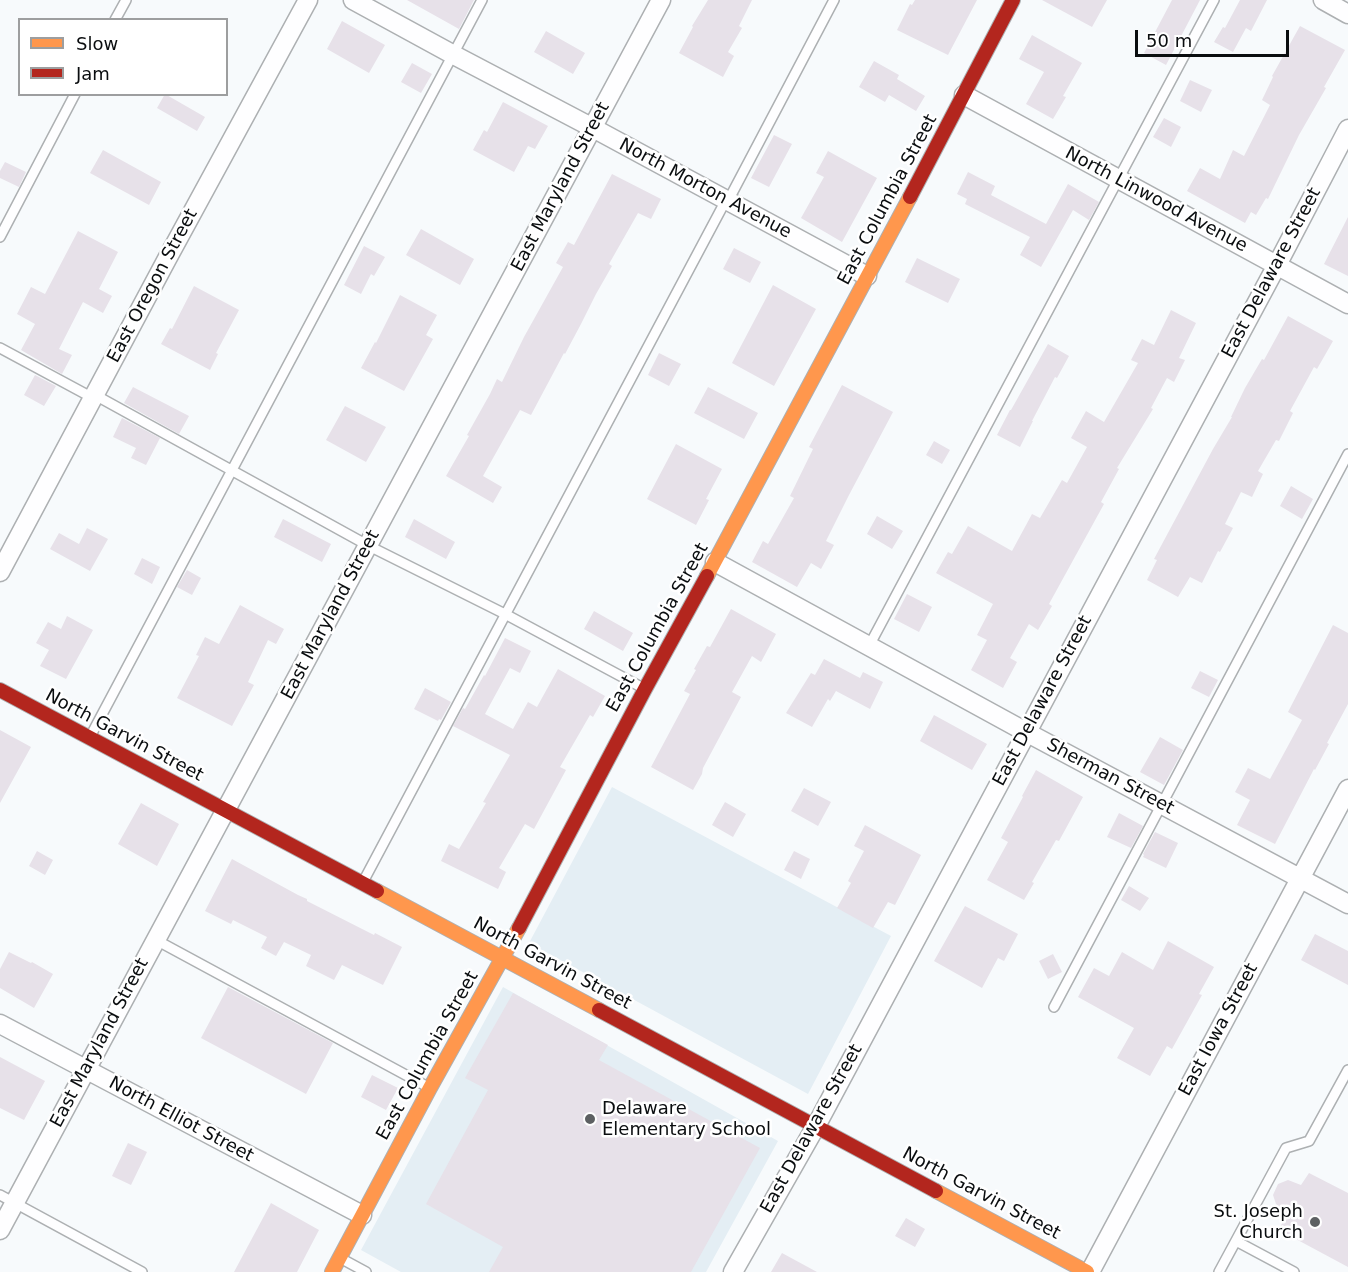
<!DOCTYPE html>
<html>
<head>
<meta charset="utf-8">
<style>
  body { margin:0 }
  #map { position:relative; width:1348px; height:1272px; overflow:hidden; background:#f7fafc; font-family:"DejaVu Sans",sans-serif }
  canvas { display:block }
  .legend { position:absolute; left:18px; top:18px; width:210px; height:78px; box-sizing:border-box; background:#fff; border:2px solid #9d9e9f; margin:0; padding:8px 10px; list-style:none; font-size:18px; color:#0a0d0f }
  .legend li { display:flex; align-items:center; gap:12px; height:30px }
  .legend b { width:30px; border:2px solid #9d9e9f }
  .scale { position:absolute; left:1135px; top:30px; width:154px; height:27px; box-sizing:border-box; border:3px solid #0a0d0f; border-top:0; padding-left:8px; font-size:18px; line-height:21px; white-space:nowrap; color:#0a0d0f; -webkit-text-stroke:4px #fff; paint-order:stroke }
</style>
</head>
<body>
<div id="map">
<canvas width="1348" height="1272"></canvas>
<ul class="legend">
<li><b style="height:8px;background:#ff974d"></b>Slow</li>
<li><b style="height:8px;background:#b3261e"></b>Jam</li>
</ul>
<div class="scale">50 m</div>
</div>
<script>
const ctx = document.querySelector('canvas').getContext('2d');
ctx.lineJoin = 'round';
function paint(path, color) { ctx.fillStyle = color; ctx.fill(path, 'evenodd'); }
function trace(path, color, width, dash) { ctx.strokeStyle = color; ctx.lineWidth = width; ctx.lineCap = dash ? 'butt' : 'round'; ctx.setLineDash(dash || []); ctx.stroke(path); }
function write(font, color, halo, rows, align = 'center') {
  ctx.font = font + ' "DejaVu Sans",sans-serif'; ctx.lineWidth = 5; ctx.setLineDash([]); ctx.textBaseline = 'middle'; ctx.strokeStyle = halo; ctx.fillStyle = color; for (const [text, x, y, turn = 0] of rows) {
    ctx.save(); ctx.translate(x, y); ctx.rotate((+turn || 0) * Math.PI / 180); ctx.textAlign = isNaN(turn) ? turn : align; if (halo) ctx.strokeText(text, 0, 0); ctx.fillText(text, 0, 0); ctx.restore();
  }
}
paint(new Path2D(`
  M612 787 891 936 808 1094 529 943Z
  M503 987 778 1141 706 1272H401L361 1250Z`), '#e4eef4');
paint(new Path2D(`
  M407 0H474L459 29Z
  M708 0H752L739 26 742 28 728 52 734 56 723 77 679 53 693 27 692 26Z
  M915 0H977L948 55 897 30 910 4 912 5Z
  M1042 0H1107L1092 27Z
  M1172 0H1200L1166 65 1144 53Z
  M1240 0H1267L1251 31 1246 28 1233 52 1214 42 1223 27 1225 28Z
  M342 21 385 45 369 73 327 49Z
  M1300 26 1345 50 1324 87 1326 88 1299 135 1268 199 1266 198 1256 215 1251 212 1245 223 1187 191 1200 168 1220 179 1233 150 1244 156 1270 105 1262 100 1273 77 1272 76Z
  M546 31 585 53 573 74 534 52Z
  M1032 35 1082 63 1063 96 1066 97 1053 119 1026 104 1044 72 1019 59Z
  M874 61 899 75 897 79 925 96 916 111 889 95 885 102 859 87Z
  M412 63 432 74 421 93 401 82Z
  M1190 80 1212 90 1201 112 1180 101Z
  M165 94 205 117 197 131 157 108Z
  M503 102 548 126 535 149 528 146 514 172 473 150 484 130 487 132Z
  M1164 118 1181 127 1171 147 1153 137Z
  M774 135 792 144 769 187 751 178Z
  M103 150 161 182 149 205 90 173Z
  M828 151 877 178 842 242 801 218 824 177 816 173Z
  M5 162 26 172 19 187 0 178V171Z
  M968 172 995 186 991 195 1046 224 1068 184 1099 202 1089 220 1073 210 1041 267 1020 255 1030 237 965 204 967 199 957 194Z
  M612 174 661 199 651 219 638 213 609 264 612 266 596 294 581 324 565 354 564 353 531 415 520 410 483 476 502 487 493 503 446 476 469 436 467 435 490 394 497 379 502 382 524 337 563 267 556 263 568 242 574 245Z
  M1348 217V276L1324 264Z
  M421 229 474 259 460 285 406 255Z
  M78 231 118 252 99 289 112 296 103 313 83 302 59 349 72 355 62 374 21 350 35 324 17 314 31 287 45 294Z
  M364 246 385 257 374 276 371 274 361 294 344 285Z
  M734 248 761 262 750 283 723 269Z
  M917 258 960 279 948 303 905 282Z
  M773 285 816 309 774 386 732 363Z
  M194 286 239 310 216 353 218 354 210 370 161 344 170 328 172 329Z
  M400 295 437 315 426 335 433 339 404 391 361 368 375 342 376 343Z
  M1171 310 1196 323 1179 358 1185 360 1174 382 1167 378 1151 408 1153 409 1117 468 1119 469 1101 502 1104 504 1049 604 1052 606 1038 630 1029 624 1010 658 1017 662 1003 688 971 670 987 640 977 635 993 604 936 573 948 552 952 554 968 526 1012 551 1032 514 1040 518 1062 480 1067 483 1087 447 1071 438 1086 411 1104 422 1138 363 1131 360 1142 339 1154 345Z
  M1288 316 1333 341 1317 369 1314 367 1290 411 1293 413 1279 441 1276 440 1258 471 1263 474 1252 497 1241 492 1225 524 1233 528 1220 552 1218 551 1202 583 1190 577 1178 597 1147 580 1157 560 1154 559 1213 449 1232 417H1231L1245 388 1262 359 1264 360Z
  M1048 344 1069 356 1057 378 1055 377 1032 421H1033L1020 447 997 435 1010 410H1011Z
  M659 353 681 364 669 386 648 375Z
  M35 375 56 386 44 406 24 395Z
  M842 385 893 412 849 495 826 541 834 545 821 569 811 563 797 587 752 562 763 541 768 544 794 498 790 496 813 449 809 447Z
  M133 387 189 416 179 434 124 403Z
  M708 387 758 413 744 439 694 413Z
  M345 406 386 427 366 462 326 440Z
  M122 418 160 438 146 465 131 458 136 448 113 437Z
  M934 441 950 450 942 464 926 455Z
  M676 444 722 469 706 499 709 500 696 525 647 499Z
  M1291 486 1313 499 1302 519 1280 506Z
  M877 516 903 531 892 549 867 534Z
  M283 519 331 544 322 562 274 537Z
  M414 519 455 542 446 559 405 537Z
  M87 528 108 539 90 571 50 549 59 533 79 544Z
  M142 558 160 567 152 584 134 574Z
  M187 570 201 578 192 595 177 587Z
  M907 594 932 607 919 632 894 619Z
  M240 605 284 629 276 644 268 640 248 682 254 685 232 726 177 698 199 656 196 655 205 637 219 644Z
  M731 609 776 634 761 662 752 656 732 692 741 697 703 768 702 774 693 790 651 767 690 694 684 691 696 670 694 669 707 646 710 647Z
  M594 611 633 633 623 651 584 629Z
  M67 616 93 630 66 679 40 666 49 650 36 643 48 622 61 629Z
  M1333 625 1348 633V704L1327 743 1329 744 1315 770 1314 769 1275 844 1237 825 1250 800 1235 792 1248 768 1270 779 1302 720 1288 712Z
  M505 638 531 651 520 673 510 668 485 714 513 729 528 702 537 707 558 669 605 696 593 717 590 715 560 767 566 770 534 829 525 824 499 868 506 872 498 889 441 861 449 844 459 849 486 803 483 802 510 755 453 726 463 708 465 709 484 675 485 676Z
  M824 659 860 678 863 672 883 682 870 709 836 691 830 701 828 699 812 727 786 713 811 673 815 675Z
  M1200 671 1218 680 1209 697 1191 688Z
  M425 688 451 702 441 720 439 719 438 721 414 709Z
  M934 715 987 744 972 770 920 741Z
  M0 730 31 747 0 803Z
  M1160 737 1183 750 1164 785 1140 772Z
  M1036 770 1083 797 1059 841 1056 840 1032 882 1034 883 1024 900 987 880 1008 842 1001 838 1023 797 1022 796Z
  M804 788 831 802 818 826 791 811Z
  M725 802 746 814 733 837 712 825Z
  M141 803 179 824 157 866 118 844Z
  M1119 813 1143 826 1131 848 1107 837Z
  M865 825 921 855 895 905 888 902 873 928 837 908 851 883 848 881 864 851 854 846Z
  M1155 832 1178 843 1166 868 1143 857 1144 855 1143 854Z
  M37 851 53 860 45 875 29 866Z
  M794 851 810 859 801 879 784 870Z
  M232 859 298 895 307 899V901L374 935 375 933 402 947 383 985 342 965 334 980 306 966 311 955 284 942 276 956 261 948 267 937 233 920 231 924 205 911Z
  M1129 886 1149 898 1140 911 1121 900Z
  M965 906 1018 934 1004 961 998 958 982 988 934 961Z
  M1315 934 1348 951V985L1301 960Z
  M1168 941 1214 967 1199 994 1202 995 1172 1049 1167 1046 1150 1076 1117 1058 1134 1028 1078 997 1094 968 1109 976 1122 952 1153 970Z
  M9 952 31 963 32 962 53 974 34 1008 0 988V969Z
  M1053 954 1062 972 1048 979 1039 961Z
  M228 987 333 1043 306 1094 201 1038Z
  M513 993 608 1045 599 1060 760 1148 691 1272H489L503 1247 426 1204 488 1090 465 1078Z
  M0 1057 45 1081 24 1120 0 1108Z
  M372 1075 398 1088 386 1110 361 1097Z
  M128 1143 147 1152 131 1185 112 1176Z
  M1309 1173 1348 1193V1267L1279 1230 1286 1214 1276 1204 1273 1195 1278 1184 1288 1180 1301 1185Z
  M271 1203 319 1230 297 1272H234Z
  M906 1218 925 1229 915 1247 895 1236Z
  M782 1253 817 1272H771Z`), '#e7e1e9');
const lane = new Path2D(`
  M115 20 126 0
  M728 201 834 0
  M0 237 75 94
  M0 348 93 398
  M95 395 369 546 505 614 643 688
  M869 646 1214 0
  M90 737 482 0
  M363 882C483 654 606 428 726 200
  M156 940 428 1087
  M1054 1007 1348 454
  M0 1195 142 1272
  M1236 1241 1294 1272
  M342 1259 366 1272
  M1219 1272 1286 1148 1309 1141 1348 1070`);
const street = new Path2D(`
  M353 0 452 54 593 128 867 276
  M1323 0 1348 14
  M964 95 1348 304
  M715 562 1026 732 1348 904
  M0 572 167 259 308 0
  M0 1024 362 1215
  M0 1230 661 0
  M733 1272 816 1126 1277 265 1348 129
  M1090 1272 1348 789`);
const slow = new Path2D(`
  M707 576 910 197
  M377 891 599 1010
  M936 1191 1087 1272
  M332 1272 430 1088 519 928`);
const jam = new Path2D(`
  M910 197 1013 0
  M0 690 377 891
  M519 928 645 689 707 576
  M599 1010 936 1191`);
trace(lane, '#adb0b2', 12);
trace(street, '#adb0b2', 21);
trace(slow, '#adb0b2', 16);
trace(jam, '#adb0b2', 16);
trace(lane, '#fefeff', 9);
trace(street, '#fefeff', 18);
trace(slow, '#ff974d', 14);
trace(jam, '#b3261e', 14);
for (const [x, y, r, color] of [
  [590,1119,6,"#5d6062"],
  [1315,1222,6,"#5d6062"]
]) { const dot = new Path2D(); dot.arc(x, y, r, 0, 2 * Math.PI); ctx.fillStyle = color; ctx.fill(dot); trace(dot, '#fff', 2); }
write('18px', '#0a0d0f', '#fff', [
  ["East Maryland Street",561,187,-62],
  ["North Morton Avenue",705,189,28],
  ["East Columbia Street",888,200,-62],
  ["North Linwood Avenue",1156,200,28],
  ["East Delaware Street",1272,273,-62],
  ["East Oregon Street",153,286,-62],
  ["East Maryland Street",331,615,-62],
  ["East Columbia Street",658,628,-61],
  ["East Delaware Street",1043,701,-62],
  ["North Garvin Street",124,736,28],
  ["Sherman Street",1110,777,28],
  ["North Garvin Street",552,964,28],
  ["East Iowa Street",1219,1030,-62],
  ["East Maryland Street",100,1043,-62],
  ["East Columbia Street",428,1056,-61],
  ["North Elliot Street",181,1120,28],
  ["East Delaware Street",812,1129,-61],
  ["North Garvin Street",981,1194,28]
]);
write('18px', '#0a0d0f', '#fff', [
  ["Delaware",602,1109],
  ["Elementary School",602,1130],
  ["St. Joseph",1303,1212,"right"],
  ["Church",1303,1233,"right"]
], 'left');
</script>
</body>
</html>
